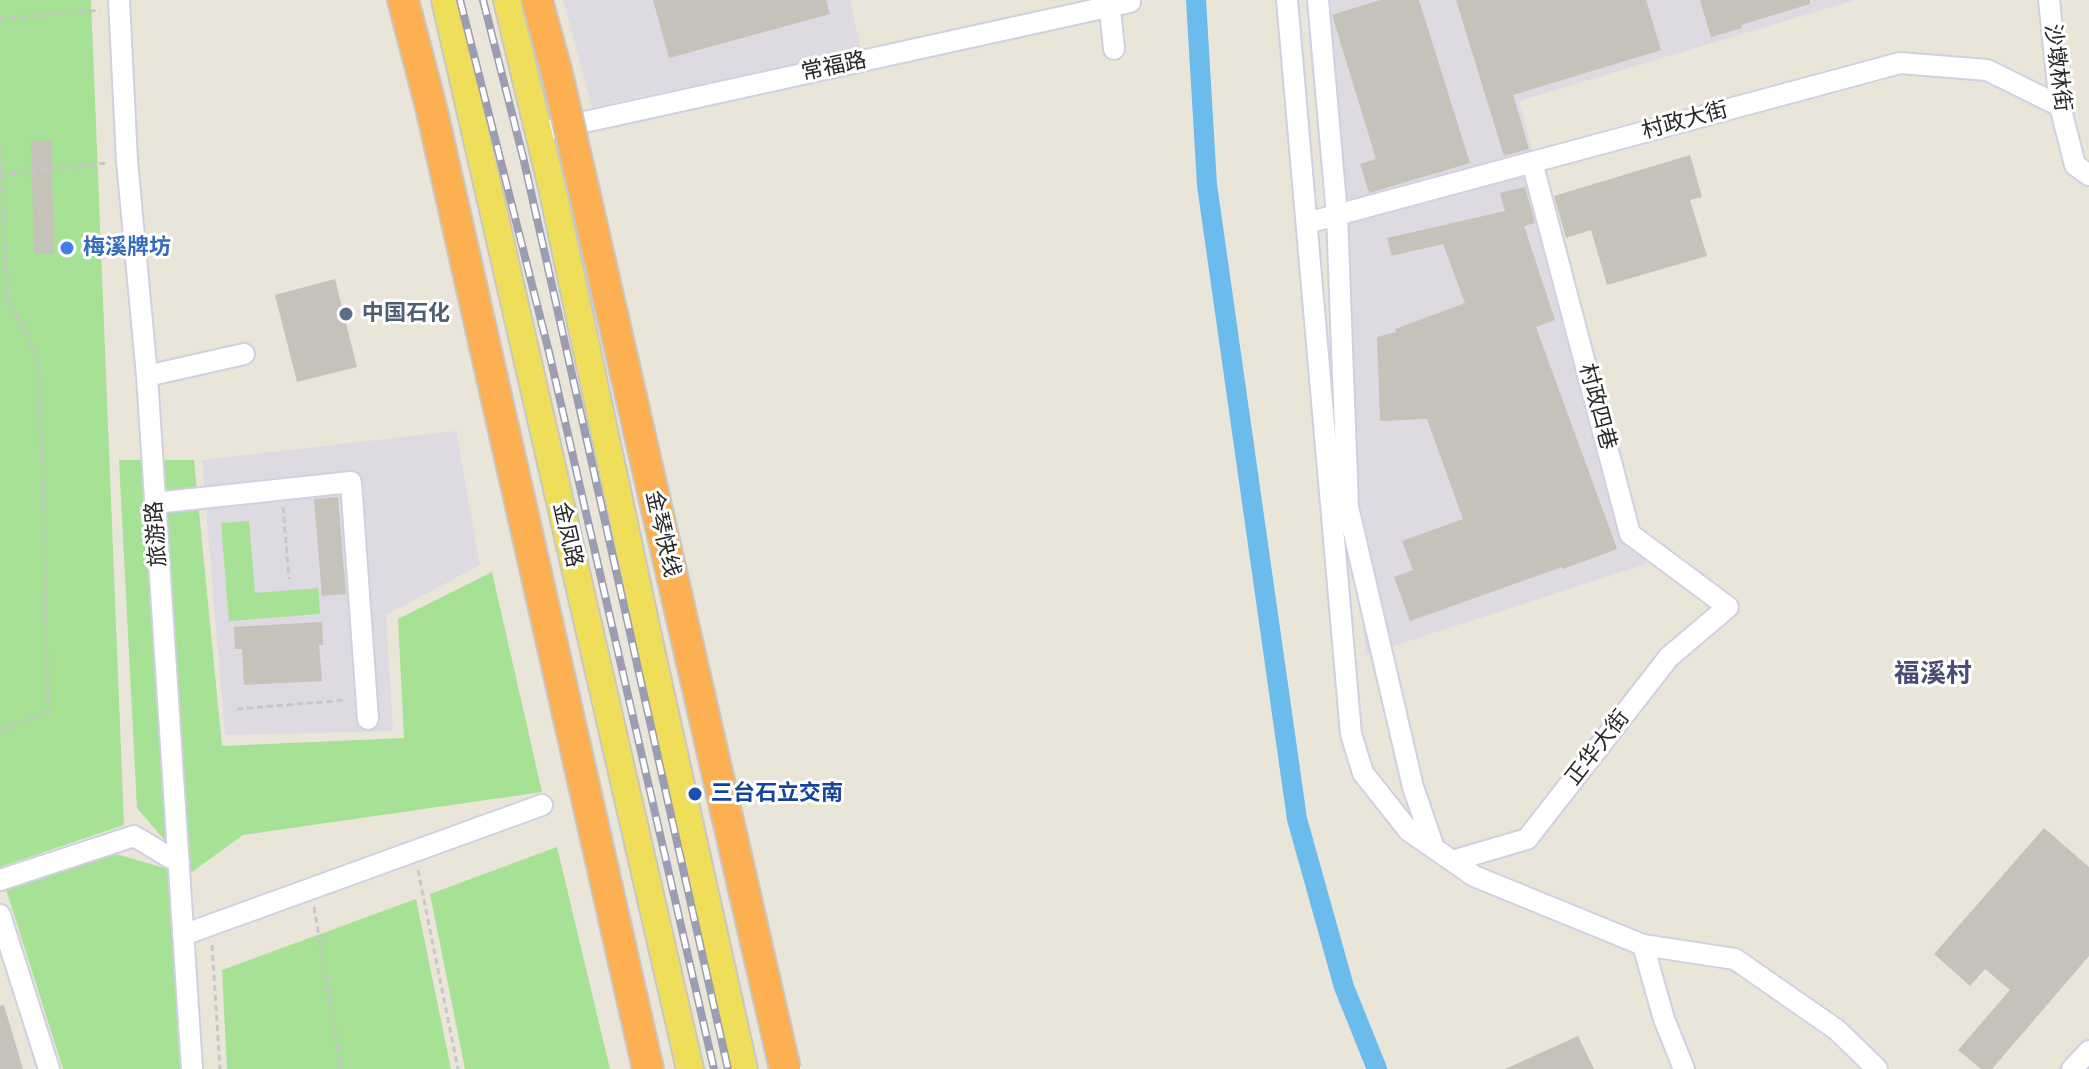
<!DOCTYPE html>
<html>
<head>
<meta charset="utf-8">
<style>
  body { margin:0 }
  canvas { display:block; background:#eae5d9 }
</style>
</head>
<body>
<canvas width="2089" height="1069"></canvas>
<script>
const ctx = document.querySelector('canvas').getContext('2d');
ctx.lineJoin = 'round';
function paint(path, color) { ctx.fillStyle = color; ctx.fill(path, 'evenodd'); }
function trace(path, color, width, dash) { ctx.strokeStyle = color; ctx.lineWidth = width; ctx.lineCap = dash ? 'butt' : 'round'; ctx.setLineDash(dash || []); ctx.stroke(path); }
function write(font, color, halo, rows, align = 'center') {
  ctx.font = font + ' Helvetica,"Noto Sans SC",sans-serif'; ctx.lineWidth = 6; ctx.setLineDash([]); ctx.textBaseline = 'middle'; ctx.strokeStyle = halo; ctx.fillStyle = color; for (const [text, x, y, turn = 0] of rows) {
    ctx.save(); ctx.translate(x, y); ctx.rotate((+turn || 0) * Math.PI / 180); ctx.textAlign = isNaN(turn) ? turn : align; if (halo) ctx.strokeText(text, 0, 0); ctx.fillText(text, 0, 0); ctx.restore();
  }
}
paint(new Path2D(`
  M563 0H850L861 50 592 107Z
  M1306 0H1855L1519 101 1646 564 1366 655Z
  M456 431 480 565 386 615 393 731 225 735 202 460Z`), '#dddae2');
paint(new Path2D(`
  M0 0H91L124 825 0 867Z
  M119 460H194L222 746 404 738 398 619 492 572 542 792 243 835 192 872 137 808Z
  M249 521 255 593 318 588 320 614 229 621 221 523Z
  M557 847 610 1069H465L430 894Z
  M116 854 168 869 180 1069H63L6 889Z
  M416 899 451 1069H227L222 970Z`), '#a6e195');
trace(new Path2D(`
  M1196 0 1207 185 1297 819 1344 987 1377 1069`), '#6cbbed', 20);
paint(new Path2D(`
  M653 0H826L830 14 669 58Z
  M1380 0H1419L1470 163 1369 193 1360 164 1376 159 1332 15Z
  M1456 0H1646L1661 50 1513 95 1529 149 1504 156Z
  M1700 0H1810V4L1741 25 1742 28 1711 37Z
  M51 140 54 254H34L31 141Z
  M1690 155 1702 197 1690 200 1707 256 1607 285 1591 230 1566 238 1554 196Z
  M1525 187 1535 223 1524 226 1555 320 1536 327 1617 549 1563 569 1562 567 1410 621 1394 577 1413 570 1402 541 1463 519 1427 419 1380 421 1377 337 1396 332 1395 329 1465 303 1443 244 1392 256 1387 238 1505 211 1500 193Z
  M335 279 357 367 297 382 275 295Z
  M338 497 346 594 322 596 314 499Z
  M322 622 323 645H319L322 681 244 685 242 649H235L234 627Z
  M2044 828 2089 867V956L1992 1069H1981L1958 1050 2010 990 1985 969 1970 986 1934 954Z
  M4 1005 23 1069H0V1006Z
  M1578 1036 1594 1069H1505Z`), '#c5c2b9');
const minor = new Path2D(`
  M119 0 127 161 147 376 192 1069
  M1109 0 1114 49
  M1287 0 1351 734 1363 773 1409 831 1474 876 1643 945 1735 959 1837 1030 1877 1069
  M1318 0 1337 215 1348 507 1413 787 1434 848
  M2049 0 2060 106 2075 165 2089 175
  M539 132 1130 2
  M1307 223 1900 63 1987 70 2060 106
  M147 376 244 354
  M155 503 351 482 368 719
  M1452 861 1527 839 1669 657 1728 607 1630 534 1532 162
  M0 880 134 836 179 863
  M0 915 49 1069
  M183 935 542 805
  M1643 945 1664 1019 1684 1069
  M2072 1069 2089 1051`);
const major = new Path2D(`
  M445 0 690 1069
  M507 0 553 192 653 659 744 1069`);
const highway = new Path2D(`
  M403 0 431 107 648 1069`);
trace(minor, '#cfd0e1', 24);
trace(major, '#c7c7c7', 30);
trace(highway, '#c7c7c7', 34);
trace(new Path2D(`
  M0 19 100 10
  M0 146 8 302 29 338 38 362 43 483 48 712 0 731
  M0 175 107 163
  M283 507 289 579
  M237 709 347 700
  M418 870 458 1069
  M314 907 341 1069
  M212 945 220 1069`), '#c7c7c7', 3, [6, 4]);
trace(minor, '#fff', 20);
trace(major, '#eede5a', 26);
trace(highway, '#fcb052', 30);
const rail = new Path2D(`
  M460 0 549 352 714 1069
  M483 0 524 161 728 1069`);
trace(rail, '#9c9db2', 8);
trace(rail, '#fff', 5, [15]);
const highwayBridge = new Path2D(`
  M537 0 557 73 785 1069`);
trace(highwayBridge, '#c7c7c7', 34, []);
trace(highwayBridge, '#fcb052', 30);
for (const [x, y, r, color] of [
  [67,248,8,"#3f7fe0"],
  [346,314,8,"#5c6f8a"],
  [695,794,8,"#1a4fb4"]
]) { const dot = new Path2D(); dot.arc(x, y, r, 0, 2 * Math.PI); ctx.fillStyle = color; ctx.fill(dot); trace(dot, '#fff', 3); }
write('22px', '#282828', '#fff', [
  ["常福路",834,67,-12],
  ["沙墩林街",2057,68,83],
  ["村政大街",1685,121,-15],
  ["村政四巷",1597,407,75],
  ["旅游路",157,534,-94],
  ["金琴快线",662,534,77],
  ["金凤路",567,535,77],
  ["正华大街",1598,748,-52]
]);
write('bold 22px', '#366cbe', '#fff', [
  ["梅溪牌坊",83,248]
], 'left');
write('bold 22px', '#4e5e75', '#fff', [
  ["中国石化",362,314]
], 'left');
write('bold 22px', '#164399', '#fff', [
  ["三台石立交南",711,794]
], 'left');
write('bold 26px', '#494c77', '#fff', [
  ["福溪村",1933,675]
]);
</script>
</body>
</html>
